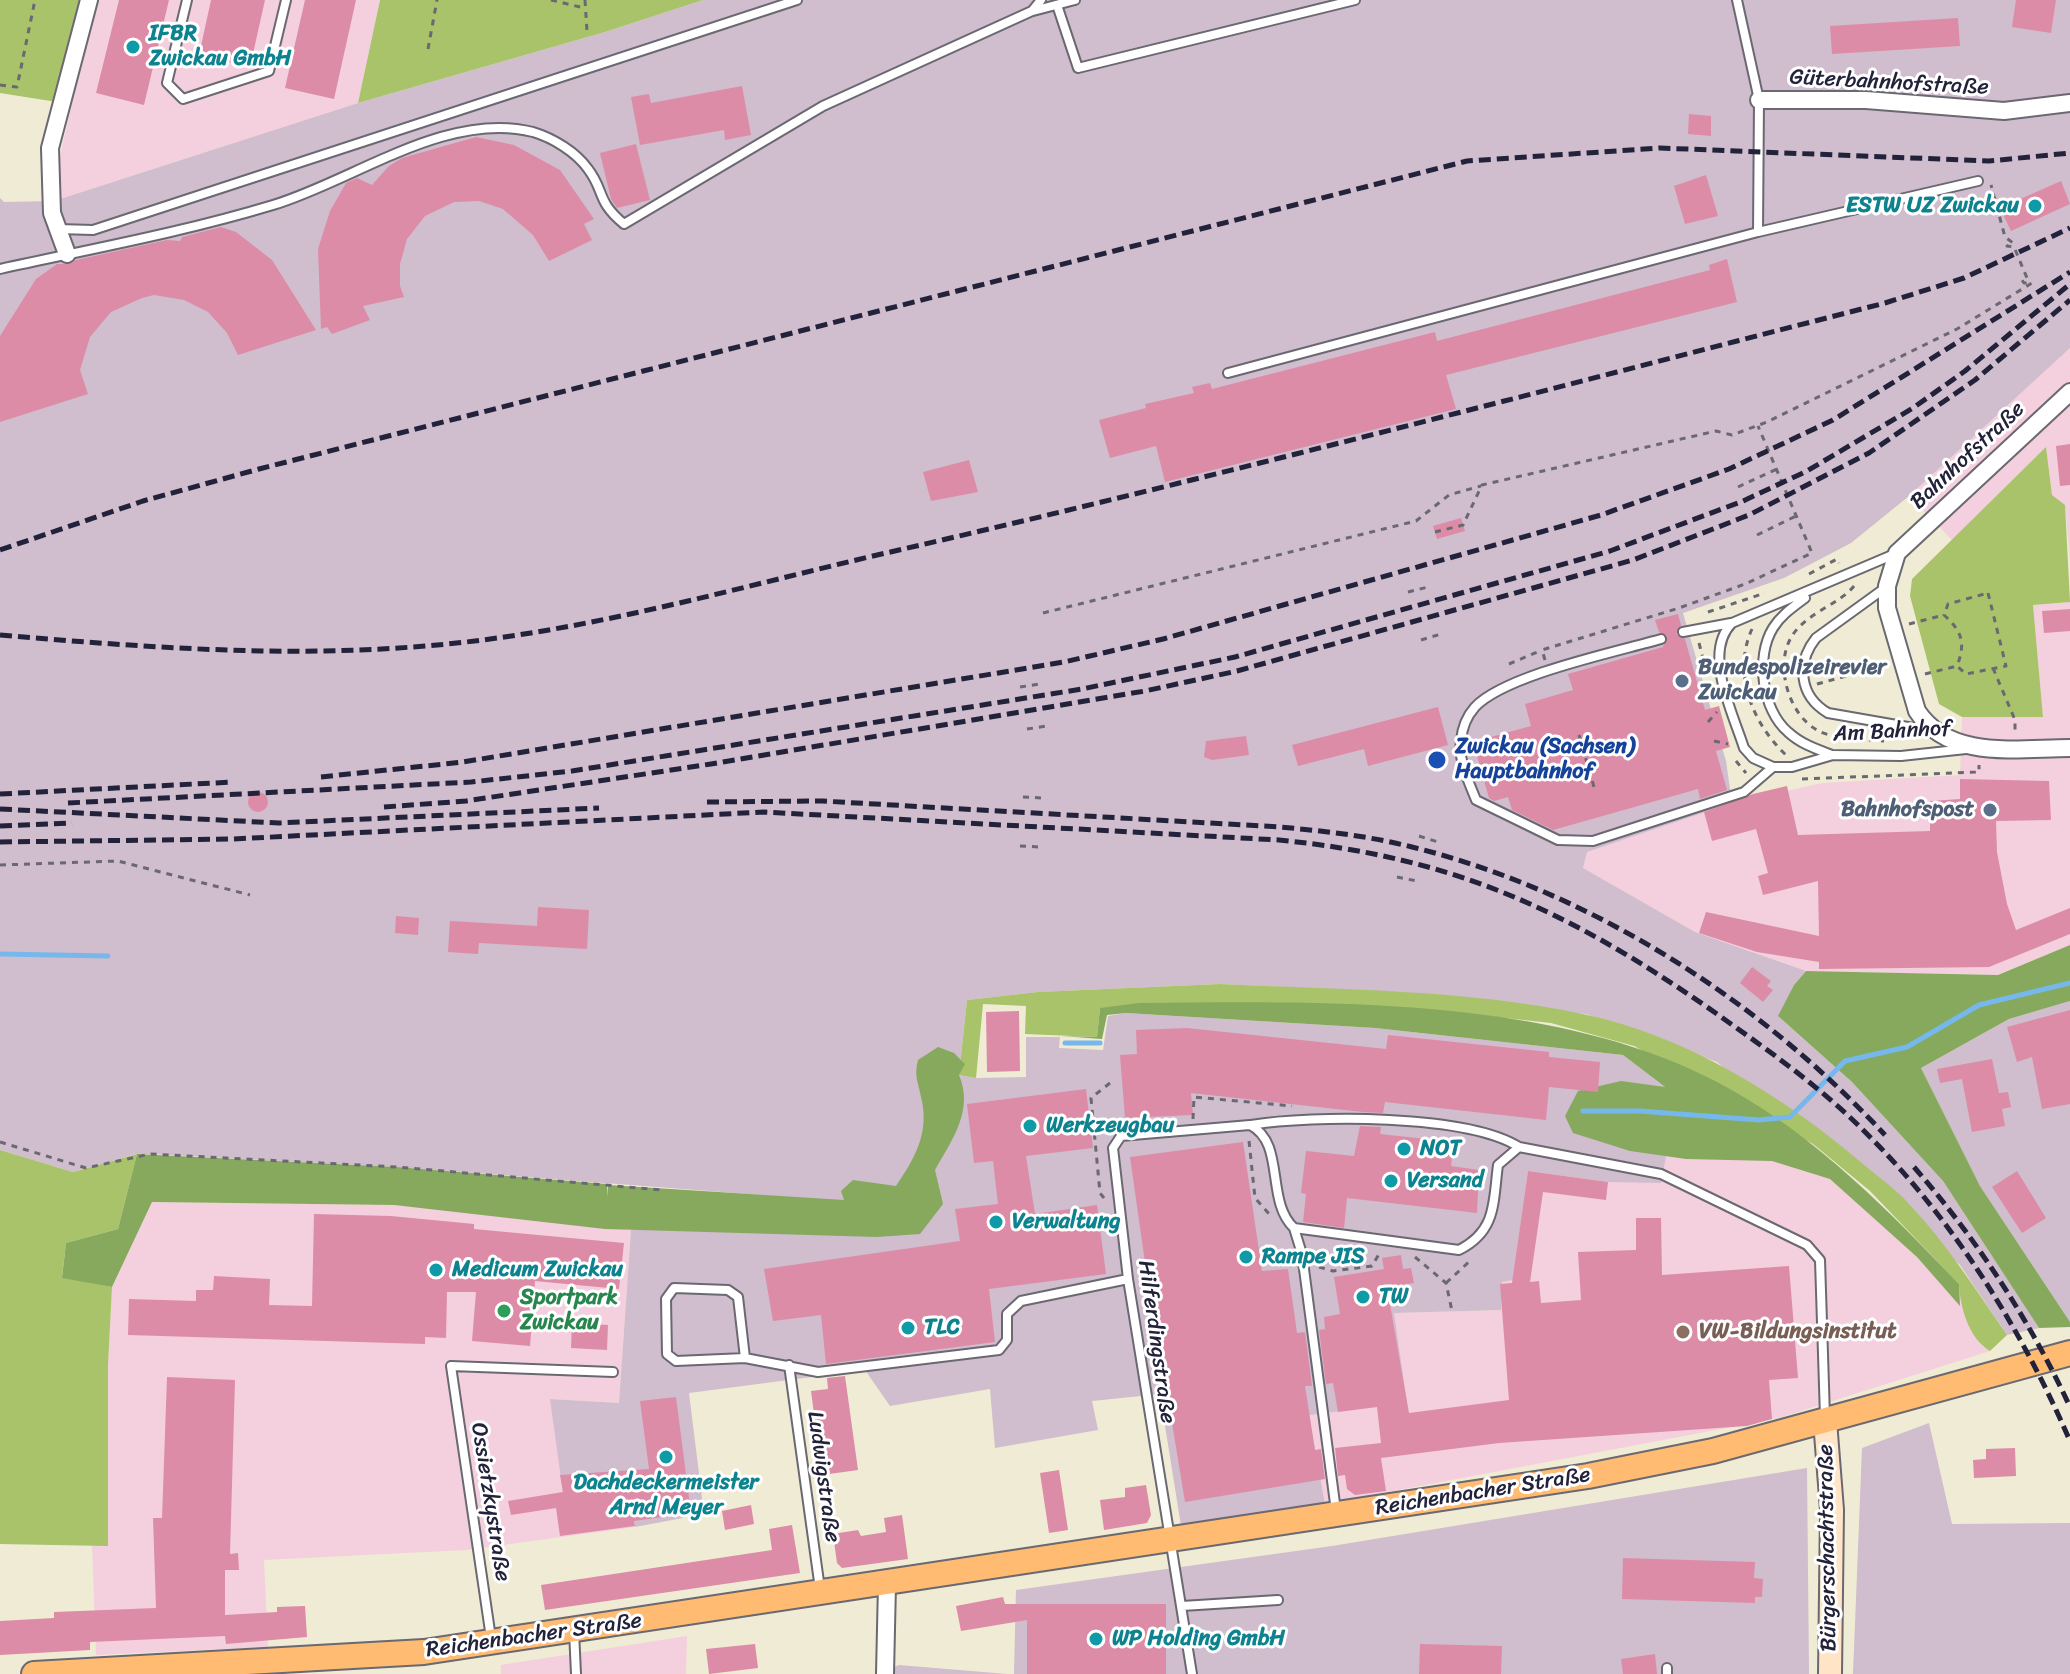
<!DOCTYPE html>
<html>
<head>
<meta charset="utf-8">
<style>
  body { margin:0 }
  canvas { display:block; background:#efebd4 }
</style>
</head>
<body>
<canvas width="2070" height="1674"></canvas>
<script>
const ctx = document.querySelector('canvas').getContext('2d');
ctx.lineJoin = 'round';
function paint(path, color) { ctx.fillStyle = color; ctx.fill(path, 'evenodd'); }
function trace(path, color, width, dash) { ctx.strokeStyle = color; ctx.lineWidth = width; ctx.lineCap = dash ? 'butt' : 'round'; ctx.setLineDash(dash || []); ctx.stroke(path); }
function write(font, color, halo, rows, align = 'center') {
  ctx.font = font + ' Sriracha,sans-serif'; ctx.lineWidth = 6; ctx.setLineDash([]); ctx.textBaseline = 'middle'; ctx.strokeStyle = halo; ctx.fillStyle = color; for (const [text, x, y, turn = 0] of rows) {
    ctx.save(); ctx.translate(x, y); ctx.rotate((+turn || 0) * Math.PI / 180); ctx.textAlign = isNaN(turn) ? turn : align; if (halo) ctx.strokeText(text, 0, 0); ctx.fillText(text, 0, 0); ctx.restore();
  }
}
paint(new Path2D(`
  M96 0H380L358 103 54 201 61 151Z
  M2070 348V559L2065 506 2052 495 2046 448 1952 540 1909 496Z
  M2070 602V945L1998 975 1806 971 1695 932 1583 868 1587 852 1732 803 1822 783 1960 775 1962 717H2043L2033 605Z
  M1671 1129 1813 1144 1959 1284 1982 1346 1990 1351 1779 1418 1325 1504 1309 1414 1337 1409 1393 1313 1501 1310 1502 1281 1513 1279 1528 1171 1608 1182Z
  M152 1202 394 1205 631 1230 619 1403 551 1399 628 1485 635 1527 466 1550 264 1560 268 1647 96 1655 92 1544 108 1545V1365L112 1287Z
  M687 1636 686 1674H501V1665Z`), '#f4cfde');
paint(new Path2D(`
  M703 0H2070V348L1909 496 1851 543 1784 578 1683 613 1726 761 1732 803 1587 852 1583 868 1695 932 1806 971 1794 985 1779 1017 1852 1082 1943 1181 2039 1328 2007 1335 1960 1265 1717 1062 1586 1014 1383 992 1220 984 1038 992 967 1000 959 1075 976 1078 1026 1077V1037H1060L1059 1048 1103 1050 1108 1016 1126 1013 1375 1028 1623 1055 1666 1088 1671 1129 1661 1183 1608 1182 1528 1171 1513 1280 1502 1282 1501 1310 1394 1313 1407 1403 1309 1415 1325 1504 1181 1526 1160 1394 1092 1401 1098 1430 995 1448 990 1389 890 1406 865 1370 689 1393 704 1514 635 1527 628 1485 563 1493 550 1399 619 1403 631 1230 918 1200H826L397 1167 150 1154H136L73 1172 0 1150V198L4 202 54 201 358 103 605 32Z
  M2070 1001V1322L1980 1186 1921 1068 2009 1019Z
  M1929 1423 1952 1524 2070 1523V1674H1853L1862 1448Z
  M1807 1468 1809 1674H1014L1016 1590 1332 1546Z
  M899 1665 1007 1674H875Z`), '#d0bdce');
paint(new Path2D(`
  M0 0H83L57 102 0 93Z
  M380 0H703L605 32 358 103Z
  M2046 447 2052 495 2065 505 2070 602 2033 605 2043 717H1962L1939 704 1910 596 1912 579Z
  M1220 984C1340 990 1464 989 1583 1014 1685 1035 1785 1097 1863 1164 1878 1177 1896 1189 1909 1204 1947 1244 1976 1290 2007 1335L1990 1351C1969 1339 1960 1307 1959 1284L1870 1191 1813 1144 1634 1046 1551 1023 1469 1014 1321 1004 1100 1008 1097 1037 1025 1034 1026 1006 983 1004 976 1078 959 1075 967 1000 1038 992Z
  M0 1150 73 1172 137 1154 118 1229 66 1243 62 1277 112 1287 108 1365V1546L0 1544Z`), '#a9c36a');
paint(new Path2D(`
  M2070 945V1001L2009 1019 1921 1068 1980 1186 2070 1322V1327L2039 1328 1943 1181 1852 1082 1778 1016 1794 985 1806 971 1998 975Z
  M1139 1003C1325 1001 1565 995 1730 1089 1819 1139 1889 1211 1959 1284L1960 1306 1917 1257 1830 1179 1772 1161 1686 1159 1630 1151 1573 1133 1565 1116 1578 1091 1621 1081 1665 1087 1623 1055 1375 1028 1126 1013 1107 1015 1102 1039 1061 1036 1097 1037 1100 1008Z
  M938 1047 954 1053 965 1064 959 1075C974 1110 952 1140 935 1170L943 1204 920 1234 877 1237 605 1229 394 1205 152 1202 112 1287 62 1278 66 1243 118 1229 137 1154 397 1167 607 1184V1197L608 1185 844 1200 841 1191 853 1180 896 1186C915 1158 930 1132 921 1097 918 1081 914 1076 918 1060Z`), '#86a95e');
trace(new Path2D(`
  M0 954 108 956
  M1065 1043H1100
  M1583 1111H1640L1759 1120 1790 1117 1845 1061 1907 1047 1979 1005 2070 983`), '#77b8ec', 5);
paint(new Path2D(`
  M119 0H169L144 105 96 93Z
  M211 0H265L250 67 199 55Z
  M305 0H356L334 99 285 88Z
  M2016 0H2056L2051 33 2012 27Z
  M1958 18 1960 46 1832 54 1830 26Z
  M742 86 751 135 725 140 724 130 640 145 631 97 649 94 651 103Z
  M1689 114 1711 116V136L1688 134Z
  M476 137 514 145 560 170 594 219 584 224 592 240 549 261 533 235 503 209 479 201 454 202 425 216 407 239 400 264V286L404 297 363 306 370 320 332 334 327 327 321 329 318 249 330 211 346 183 357 178 372 185 389 166 402 158Z
  M636 144 650 200 617 208 611 199 600 153Z
  M1706 175 1718 216 1685 224 1674 186Z
  M2061 181 2070 204 2011 231 2000 208Z
  M221 227 236 232 272 260 316 330 238 355 227 333 208 312 184 300 154 295 142 298 111 312 90 337 80 370 88 394 0 422V336L36 279 57 264H70L76 260 167 240 180 241 182 237Z
  M1727 259 1737 302 1446 375 1456 409 1165 482 1156 446 1110 458 1099 420 1146 408 1145 404 1194 393 1192 387 1210 383 1212 389 1435 332 1437 341 1710 270 1709 265Z
  M2070 444V485L2060 486 2056 446Z
  M969 460 978 492 931 501 923 472Z
  M1461 518 1465 531 1437 539 1433 526Z
  M2070 609V631L2044 633 2042 611Z
  M1678 614 1681 625 1676 634 1685 639 1705 710 1719 706 1730 747 1716 751 1727 790 1700 799 1698 789 1553 830 1512 810 1508 797 1494 801 1489 798 1473 742 1531 726 1525 704 1573 690 1568 674 1663 647 1667 636 1659 632 1655 620Z
  M1438 707 1448 745 1368 766 1364 749 1298 766 1292 745Z
  M1246 736 1249 755 1212 760 1204 757 1206 741Z
  M1960 779 2049 781 2051 820 1996 821 1997 852 2007 904 2016 930 2070 908V934L1989 967 1819 969V962L1757 952 1699 933 1706 912 1819 936 1818 881 1763 895 1758 876 1768 873 1756 829 1712 841 1704 812 1753 794 1787 786 1798 835 1930 831V801L1960 799Z
  M248 802a10 10 0 1 1 20 0a10 10 0 1 1-20 0Z
  M538 907 589 910 587 949 479 943 478 954 448 952 450 921 537 926Z
  M396 916 419 918 418 935 395 933Z
  M1752 967 1771 981 1767 986 1773 990 1763 1002 1740 983Z
  M2070 1010V1104L2042 1109 2032 1057 2017 1062 2007 1027Z
  M1019 1011 1020 1071 987 1072 986 1012Z
  M1187 1028 1386 1049 1388 1035 1549 1052V1057L1600 1062 1598 1092 1549 1087 1546 1120 1385 1102 1383 1113 1363 1112 1191 1093 1193 1115 1125 1118 1120 1055 1137 1054 1136 1030Z
  M1992 1059 1999 1093 2008 1092 2011 1107 2002 1109 2005 1126 1972 1132 1962 1079 1940 1083 1937 1069Z
  M1086 1089 1093 1148 1026 1156 1035 1214 1097 1205 1106 1274 989 1289 995 1342 826 1364 821 1315 773 1321 764 1269 960 1241 955 1209 998 1204 993 1161 974 1163 967 1104Z
  M1360 1126 1381 1127 1380 1134 1454 1142 1451 1166 1479 1170 1477 1213 1347 1198 1344 1228 1303 1222 1306 1194 1301 1193 1306 1151 1354 1156Z
  M1243 1142 1262 1271 1288 1269 1297 1333 1305 1332 1312 1386H1305L1315 1450 1321 1449 1325 1479 1185 1502 1163 1368H1160L1130 1157Z
  M1528 1171 1608 1182 1606 1200 1543 1192 1530 1282 1539 1281 1541 1303 1581 1300 1578 1252 1636 1250V1218H1661L1662 1275 1789 1266 1798 1378 1769 1380 1772 1419 1747 1426 1499 1443 1381 1458 1386 1491 1355 1495 1347 1489 1345 1475 1338 1476 1335 1448 1381 1443 1377 1407 1338 1412 1333 1383 1326 1384 1319 1330 1325 1329 1324 1317 1340 1314 1334 1277 1384 1269 1382 1258 1401 1255 1403 1269 1411 1268 1414 1283 1387 1287 1409 1413 1509 1400 1500 1284 1512 1283Z
  M2017 1171 2046 1218 2022 1233 1992 1187Z
  M314 1214 391 1216 474 1224V1229L624 1243 619 1289 535 1281 530 1346 472 1341 476 1292H447L446 1338 425 1337V1344L128 1335 129 1299 196 1301V1290H213L214 1276 270 1279 269 1305 312 1306Z
  M572 1323 608 1325 607 1350 571 1348Z
  M845 1376 858 1470 822 1475 811 1391 828 1389 827 1378Z
  M167 1377 235 1380 230 1554 238 1553 239 1570H225V1615L277 1612V1607L305 1606 307 1637 226 1644 225 1636 90 1642V1650L0 1655V1621L54 1618V1612L156 1608 153 1518H162Z
  M676 1397 691 1513 634 1521 635 1526 560 1536 556 1508 511 1515 508 1501 563 1492 560 1475 649 1469 640 1401Z
  M2015 1448 2016 1476 1974 1478 1973 1460 1986 1459V1449Z
  M1059 1470 1068 1530 1049 1533 1040 1473Z
  M1146 1485 1151 1515 1147 1523 1104 1530 1100 1500 1125 1497V1488Z
  M751 1505 754 1524 725 1530 722 1511Z
  M902 1515 908 1559 842 1568 837 1563 833 1534 858 1530 861 1536 886 1532 884 1518Z
  M792 1525 800 1573 545 1610 541 1585 772 1550 769 1529Z
  M1623 1558 1755 1562 1754 1578 1763 1579 1762 1597H1755V1603L1622 1599Z
  M1003 1597 1005 1604H1166V1674H1027V1620L961 1631 956 1606Z
  M755 1644 758 1668 709 1674 706 1649Z
  M1420 1644 1502 1646 1501 1674H1419Z
  M1655 1654 1657 1674H1623L1621 1659Z`), '#dd8ca7');
const service = new Path2D(`
  M187 0 167 83 183 99 269 71 286 0
  M1737 0 1759 100 1758 232 1978 181
  M1057 5 1078 68 1355 0
  M1033 11 1075 0
  M58 229 93 230 797 0
  M0 269C91 249 184 232 273 205 353 181 447 110 533 132 553 138 576 152 588 169 605 191 596 201 624 224L823 106 1032 11 1041 0
  M1228 373 1758 232
  M1897 553 1732 623C1702 653 1733 713 1744 748L1753 758 1773 767H1792L1833 755 1901 756 1966 749
  M1885 588 1816 638C1796 663 1799 696 1828 713L1931 731
  M1805 598C1793 607 1781 615 1773 628 1755 657 1762 710 1788 732 1801 744 1816 749 1832 755
  M1683 632 1731 623
  M1661 639C1616 652 1505 675 1475 707 1467 716 1462 728 1461 741 1458 761 1469 782 1476 800L1558 840 1593 841 1744 792 1773 767
  M1251 1125C1312 1115 1467 1114 1519 1147
  M1294 1228 1302 1254 1336 1511
  M745 1358 676 1361 667 1354 666 1299 674 1288 728 1290 738 1297 745 1358 818 1372 999 1350 1007 1340V1314L1021 1301 1128 1279
  M789 1365 820 1589
  M1182 1606 1278 1600
  M574 1631 576 1674
  M491 1638 451 1366 613 1372
  M1667 1668V1674
  M1192 1674 1128 1279 1113 1148 1121 1136 1250 1125C1286 1143 1265 1201 1294 1228L1459 1250C1497 1231 1493 1202 1498 1165L1519 1147 1661 1174 1807 1245 1820 1260 1825 1417`);
const minor = new Path2D(`
  M1759 100H1866L2004 111 2070 103
  M67 254 52 213 50 148 89 0
  M2070 392 1897 553 1887 586V608L1917 711C1950 761 2018 748 2070 748
  M885 1674 887 1584`);
const secondary = new Path2D(`
  M1825 1421 1832 1510 1830 1674`);
const primary = new Path2D(`
  M34 1674 424 1652 1588 1476 1713 1451 2070 1353`);
trace(service, '#6a6871', 12);
trace(minor, '#6a6871', 20);
trace(secondary, '#6a6871', 26);
trace(primary, '#6a6871', 28);
trace(new Path2D(`
  M551 0 584 8
  M585 0 587 31
  M428 49 437 0
  M0 85 17 87 35 0
  M1738 487 1777 469
  M1435 532 1463 525 1482 485 1716 431 1732 435 1767 422 1957 329 2032 283H2024L2022 280 2027 278 2014 247 2007 246 2013 243 2005 237 1991 185
  M1757 535 1796 516
  M1809 574 1837 559 1839 563
  M1854 586C1840 604 1806 613 1792 636 1774 664 1788 714 1817 730 1834 740 1865 739 1884 741
  M1408 592 1428 587
  M1988 593 2006 666 1966 674 1957 666C1966 643 1962 631 1944 615L1948 604Z
  M1708 612 1765 593
  M1043 613 1416 521 1449 495 1481 486
  M1909 624 1944 615
  M1752 629C1732 673 1752 723 1786 755
  M1421 640 1441 634
  M1699 643 1705 666
  M1545 660 1542 650 1679 608 1745 584 1812 553 1758 426
  M1509 664 1542 650
  M1993 668 2015 720V732
  M1925 674 1957 666
  M1817 684 1887 665
  M1020 687 1040 684
  M1708 722 1717 712
  M1027 729 1047 726
  M1579 735 1594 787
  M1714 741 1728 744
  M1736 761 1746 773
  M1802 779 1979 772V765
  M1023 797 1043 798
  M1419 836 1438 842
  M1020 846 1040 847
  M0 865 118 861 250 895
  M1397 877 1417 881
  M1193 1119 1194 1097 1292 1106
  M1093 1121H1130
  M1249 1141 1255 1198 1270 1215
  M0 1142 86 1168 150 1154 397 1167 662 1190
  M1104 1198 1100 1193 1091 1098 1110 1083
  M1415 1257 1446 1283 1452 1311
  M1319 1267 1333 1271 1372 1266 1379 1254
  M1446 1283 1471 1260`), '#6a6871', 3, [6, 6]);
trace(service, '#fff', 8);
trace(minor, '#fff', 16);
trace(secondary, '#ffe4c6', 22);
trace(primary, '#ffbb71', 24);
trace(new Path2D(`
  M0 550 143 501 259 469 1467 161 1660 148 1989 161 2070 153
  M0 635C142 647 283 658 425 646 587 633 741 586 899 550 1229 474 1557 387 1885 303L1964 278 2070 228
  M321 777 463 762 1064 662 1163 639 1601 515 1729 469 1833 420 2070 272
  M0 794 233 782
  M707 802 822 801 1280 827C1324 831 1369 836 1412 847 1590 891 1761 1001 1885 1135
  M68 803 471 782 572 771 1082 689 1235 657 1610 551 1743 501 1807 471 1913 408 1965 371 2070 284
  M384 807 466 801 711 764 1145 691 1237 671 1633 560 1749 515 1869 453 1975 380 2070 300
  M0 809 279 823 599 808
  M0 826 72 823
  M0 842 233 839 764 812 1279 840C1452 857 1565 909 1707 1007 1765 1048 1823 1088 1872 1139 1956 1224 2023 1332 2070 1441
  M1914 1167C1976 1238 2031 1322 2070 1407`), '#22223b', 5, [12, 6]);
for (const [x, y, r, color] of [
  [133,47,8,"#0f9aa8"],
  [2035,206,8,"#0f9aa8"],
  [1682,681,8,"#5c6f8a"],
  [1437,760,10,"#1a4fb4"],
  [1990,810,8,"#5c6f8a"],
  [1030,1126,8,"#0f9aa8"],
  [1404,1149,8,"#0f9aa8"],
  [1391,1181,8,"#0f9aa8"],
  [996,1222,8,"#0f9aa8"],
  [1246,1257,8,"#0f9aa8"],
  [436,1270,8,"#0f9aa8"],
  [1363,1297,8,"#0f9aa8"],
  [504,1311,8,"#2e9e5b"],
  [908,1328,8,"#0f9aa8"],
  [1683,1332,8,"#8d6e63"],
  [666,1457,8,"#0f9aa8"],
  [1096,1639,8,"#0f9aa8"]
]) { const dot = new Path2D(); dot.arc(x, y, r, 0, 2 * Math.PI); ctx.fillStyle = color; ctx.fill(dot); trace(dot, '#fff', 3); }
write('bold 22px', '#0d838f', '#fff', [
  ["IFBR",149,34],
  ["Zwickau GmbH",149,59],
  ["ESTW UZ Zwickau",2019,206,"right"],
  ["Werkzeugbau",1046,1126],
  ["NOT",1420,1149],
  ["Versand",1407,1181],
  ["Verwaltung",1012,1222],
  ["Rampe JIS",1262,1257],
  ["Medicum Zwickau",452,1270],
  ["TW",1379,1297],
  ["TLC",924,1328],
  ["Dachdeckermeister",666,1483,"center"],
  ["Arnd Meyer",666,1508,"center"],
  ["WP Holding GmbH",1112,1639]
], 'left');
write('22px', '#22223b', '#fff', [
  ["Güterbahnhofstraße",1889,83,3],
  ["Bahnhofstraße",1968,456,-43],
  ["Am Bahnhof",1892,732,-3],
  ["Hilferdingstraße",1156,1342,82],
  ["Ludwigstraße",823,1477,82],
  ["Reichenbacher Straße",1483,1492,-9],
  ["Ossietzkystraße",490,1502,81],
  ["Bürgerschachtstraße",1828,1548,-91],
  ["Reichenbacher Straße",534,1636,-8]
]);
write('bold 22px', '#4e5e75', '#fff', [
  ["Bundespolizeirevier",1698,668],
  ["Zwickau",1698,693],
  ["Bahnhofspost",1974,810,"right"]
], 'left');
write('bold 22px', '#164399', '#fff', [
  ["Zwickau (Sachsen)",1455,747],
  ["Hauptbahnhof",1455,772]
], 'left');
write('bold 22px', '#27864d', '#fff', [
  ["Sportpark",520,1298],
  ["Zwickau",520,1323]
], 'left');
write('bold 22px', '#785e54', '#fff', [
  ["VW-Bildungsinstitut",1699,1332]
], 'left');
</script>
</body>
</html>
